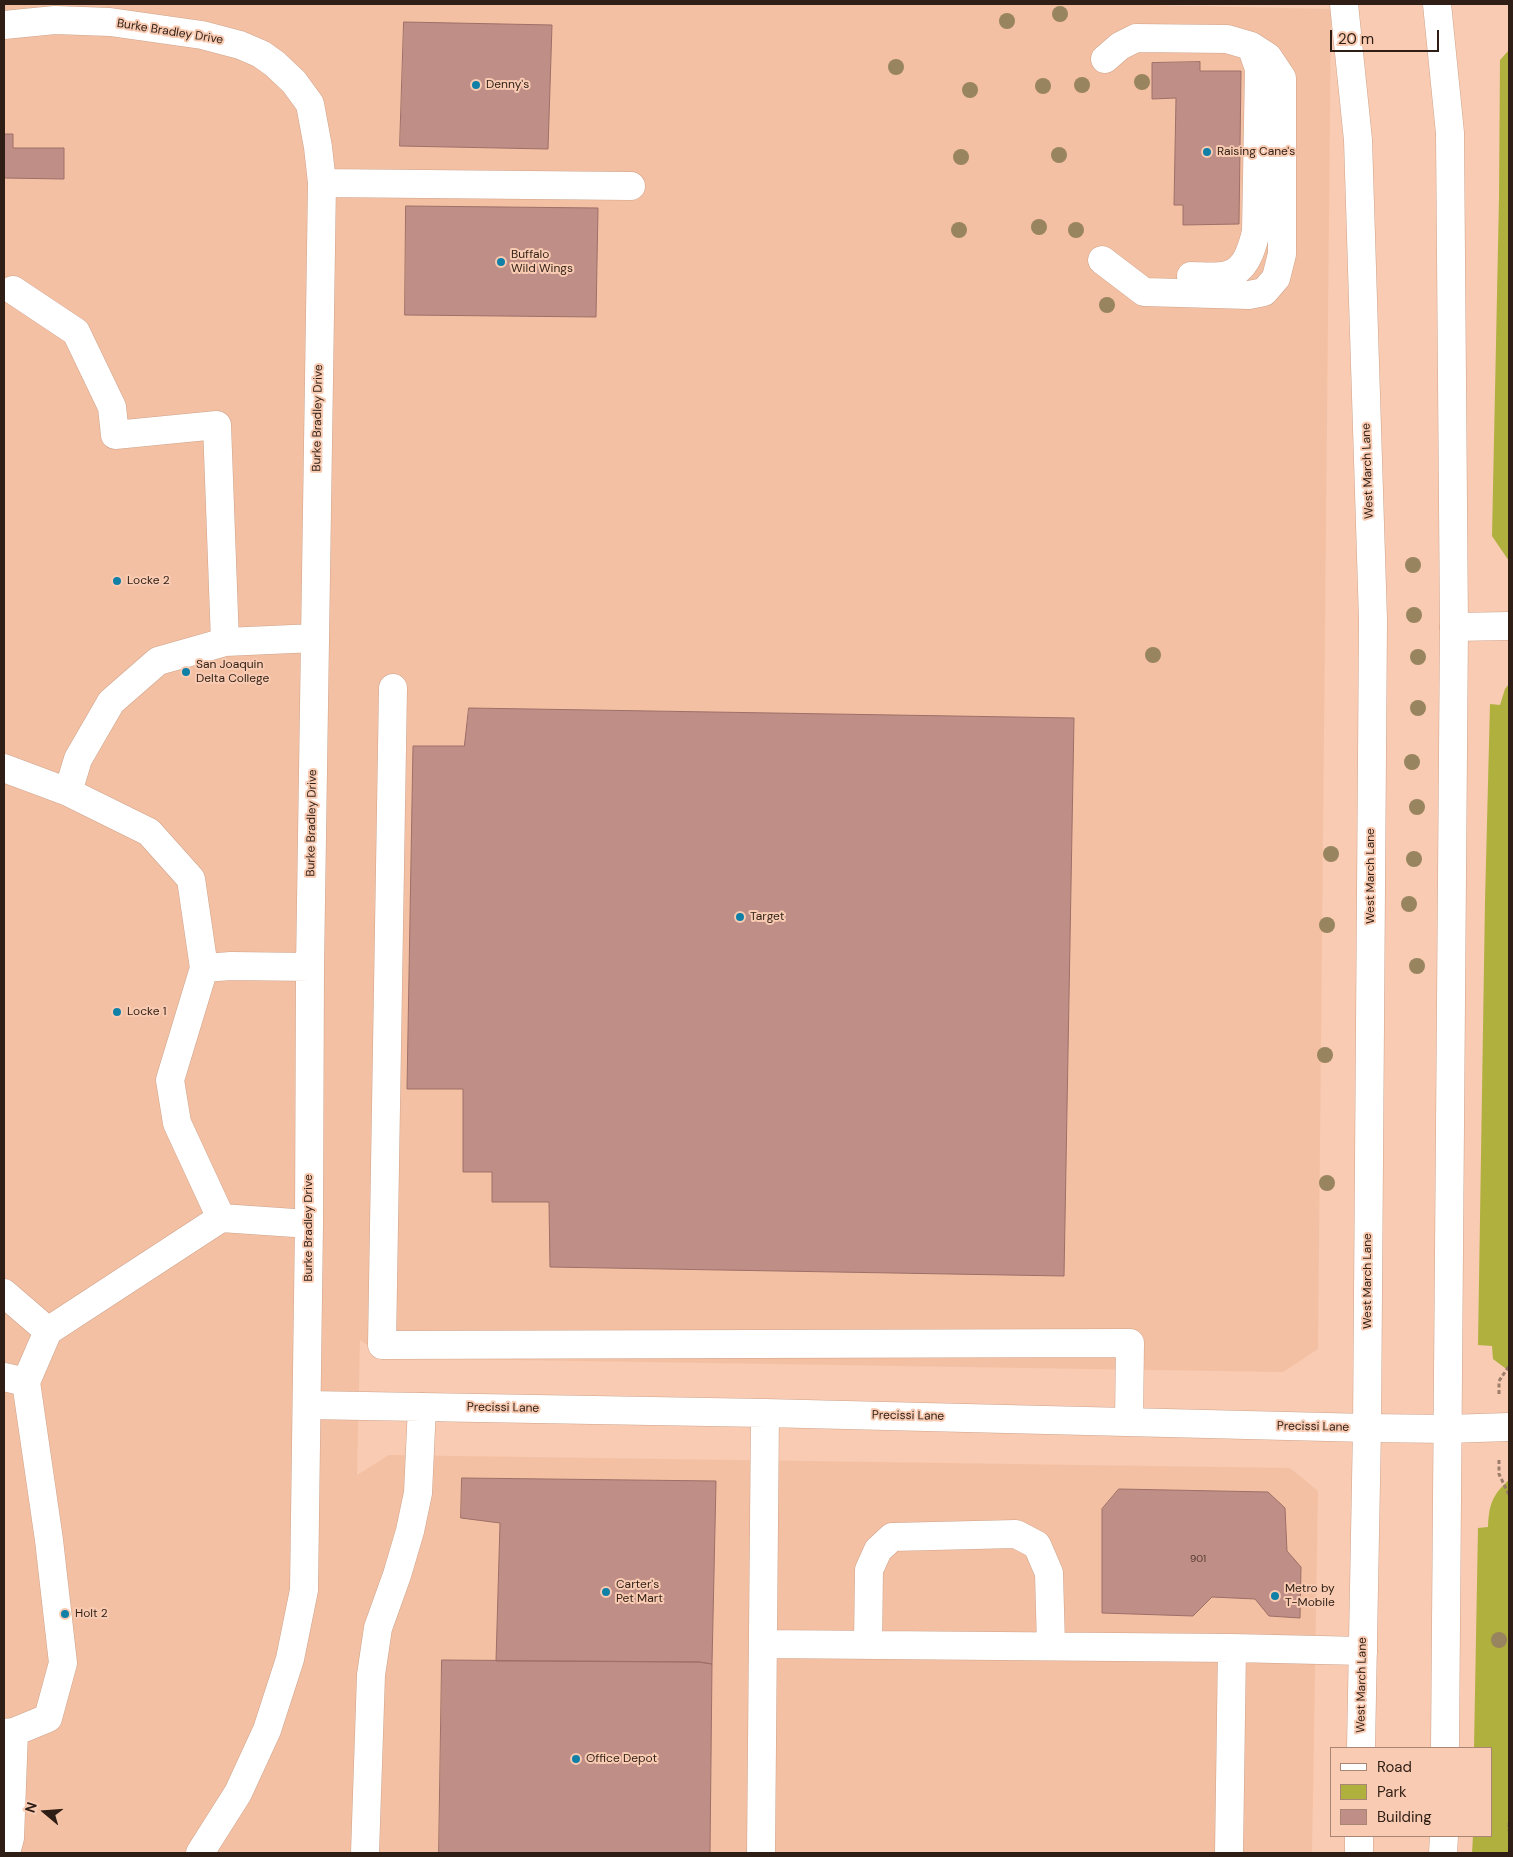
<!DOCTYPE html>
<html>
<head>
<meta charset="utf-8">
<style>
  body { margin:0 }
  #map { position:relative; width:1513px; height:1857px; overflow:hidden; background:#f8cbb2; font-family:"DM Sans",sans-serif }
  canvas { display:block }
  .frame { position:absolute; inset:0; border:5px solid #2f1e15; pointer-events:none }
  .legend { position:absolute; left:1330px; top:1747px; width:162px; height:90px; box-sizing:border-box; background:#f8cbb2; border:1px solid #a88673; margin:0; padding:6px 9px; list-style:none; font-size:15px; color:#2f1e15 }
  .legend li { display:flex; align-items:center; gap:10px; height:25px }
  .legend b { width:25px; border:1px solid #a88673 }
  .north { position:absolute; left:20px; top:1787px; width:50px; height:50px; -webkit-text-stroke:4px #f8cbb2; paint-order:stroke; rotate:288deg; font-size:14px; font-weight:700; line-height:20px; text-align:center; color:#2f1e15 }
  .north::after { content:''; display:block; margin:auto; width:18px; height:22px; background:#2f1e15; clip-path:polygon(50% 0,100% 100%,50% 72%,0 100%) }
  .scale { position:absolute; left:1330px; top:30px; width:109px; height:22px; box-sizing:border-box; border:2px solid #2f1e15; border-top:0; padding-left:6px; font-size:15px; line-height:18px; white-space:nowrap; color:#2f1e15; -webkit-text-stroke:4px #f8cbb2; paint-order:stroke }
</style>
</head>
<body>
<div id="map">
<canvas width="1513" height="1857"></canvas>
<div class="frame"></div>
<ul class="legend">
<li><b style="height:6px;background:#fff"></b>Road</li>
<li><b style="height:14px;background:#afb03d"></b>Park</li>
<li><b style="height:14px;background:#bf8e86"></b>Building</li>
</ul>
<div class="north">N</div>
<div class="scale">20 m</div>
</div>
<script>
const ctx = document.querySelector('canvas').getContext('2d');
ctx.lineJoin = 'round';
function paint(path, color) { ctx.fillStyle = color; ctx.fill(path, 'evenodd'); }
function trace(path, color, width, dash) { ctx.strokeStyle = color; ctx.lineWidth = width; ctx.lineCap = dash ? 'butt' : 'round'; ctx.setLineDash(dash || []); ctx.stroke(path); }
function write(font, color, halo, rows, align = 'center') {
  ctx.font = font + ' "DM Sans",sans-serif'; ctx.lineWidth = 4; ctx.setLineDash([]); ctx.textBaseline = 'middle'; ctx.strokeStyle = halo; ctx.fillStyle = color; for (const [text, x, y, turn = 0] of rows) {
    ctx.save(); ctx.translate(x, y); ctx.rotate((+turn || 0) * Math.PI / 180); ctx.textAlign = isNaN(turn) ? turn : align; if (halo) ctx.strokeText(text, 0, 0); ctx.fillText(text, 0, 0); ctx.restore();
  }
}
paint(new Path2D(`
  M4 4H1094L1331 9 1318 1349 1283 1372 388 1358 360 1340 357 1475 389 1455 1290 1468 1318 1491 1312 1853H4Z`), '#f4c0a3');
paint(new Path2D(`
  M1509 50V561L1492 536 1499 199 1500 60Z
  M1509 684V1371L1493 1359 1492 1346 1478 1345 1485 902 1490 704 1500 705 1505 689Z
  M1509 1480V1853H1472L1473 1836H1492V1748H1474L1478 1528 1488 1527C1489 1505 1492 1495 1509 1480Z`), '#afb03d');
const building = new Path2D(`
  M404 22 552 25 548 149 400 146Z
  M1200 62V71H1241L1239 224 1183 225V205H1174L1176 98 1152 99V63Z
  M4 134H13V148H64V179L4 178Z
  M406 206 598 208 596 317 405 315Z
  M469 708 1074 718 1064 1276 550 1267 549 1202H492V1172H463V1089H407L413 746H464Z
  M462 1478 716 1481 712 1664 699 1662 496 1661 500 1523 461 1518Z
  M1119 1489 1268 1492 1285 1508 1287 1551 1301 1567 1300 1618 1269 1616 1255 1599 1212 1597 1193 1616 1102 1613V1509Z
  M442 1660 699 1662 712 1664 710 1853H439Z`);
paint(building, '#bf8e86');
trace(building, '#9e7068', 1);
const minor = new Path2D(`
  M4 25 55 20 110 22 202 35 240 45 261 54 275 64 294 82 310 104 318 147 322 183 310 967 309 1224 304 1590 290 1659 267 1730 238 1793 200 1853
  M322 183 631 186
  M1102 260 1144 292 1249 295 1264 292 1276 278 1282 254V78L1268 57 1251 46 1227 39 1136 38 1120 46 1105 59
  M1191 276C1202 276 1216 278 1227 275 1246 271 1252 248 1256 232L1259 69 1251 46
  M13 290 76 332 112 407 115 435 217 425 225 642
  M1454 627 1509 626
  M393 688 382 1345 1130 1343 1129 1422
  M4 768 68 792 149 832 191 879 204 968 170 1080 177 1123 221 1218
  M68 792 78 759 111 702 158 661 225 642 315 638
  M204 968 231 966 310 967
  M4 1293 48 1331
  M4 1377 26 1382
  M307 1405 765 1413 1367 1428 1448 1429 1509 1427
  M763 1644 1232 1648
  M868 1645 869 1570 878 1550 892 1537 1016 1534 1037 1545 1049 1573 1051 1646
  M4 1733 14 1732 48 1718 63 1663 49 1540 26 1382 48 1331 221 1218 309 1224
  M6 1853 10 1838 14 1732
  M365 1853 371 1675 378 1628 397 1575 410 1531 418 1493 422 1407
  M761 1853 765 1413
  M1229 1853 1232 1648 1363 1651`);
const major = new Path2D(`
  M1344 4 1358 140 1373 620 1367 1428 1361 1748
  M1437 4 1450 133 1454 627 1445 1748
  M1359 1853V1836
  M1443 1853 1444 1836`);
trace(minor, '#cea38b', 29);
trace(major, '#cea38b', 29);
trace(new Path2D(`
  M1499 1394V1381L1509 1366
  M1499 1460V1474L1509 1495
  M1509 1823V1831`), '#9d7d6b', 3, [4, 2.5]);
trace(minor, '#fff', 28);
trace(major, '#fff', 28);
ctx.fillStyle = '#98845e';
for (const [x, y] of [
  [1060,14],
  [1007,21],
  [896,67],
  [1142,82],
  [1082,85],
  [1043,86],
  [970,90],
  [1059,155],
  [961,157],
  [1039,227],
  [959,230],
  [1076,230],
  [1107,305],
  [1413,565],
  [1414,615],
  [1153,655],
  [1418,657],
  [1418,708],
  [1412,762],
  [1417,807],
  [1331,854],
  [1414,859],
  [1409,904],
  [1327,925],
  [1417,966],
  [1325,1055],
  [1327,1183],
  [1499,1640]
]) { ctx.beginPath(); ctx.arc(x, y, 8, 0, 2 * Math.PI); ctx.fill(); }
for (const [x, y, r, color] of [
  [476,85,5,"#1080a7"],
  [1207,152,5,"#1080a7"],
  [501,262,5,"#1080a7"],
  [117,581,5,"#1080a7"],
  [186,672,5,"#1080a7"],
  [740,917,5,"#1080a7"],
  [117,1012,5,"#1080a7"],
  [606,1592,5,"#1080a7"],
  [1275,1596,5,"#1080a7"],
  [65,1614,5,"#1080a7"],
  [576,1759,5,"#1080a7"]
]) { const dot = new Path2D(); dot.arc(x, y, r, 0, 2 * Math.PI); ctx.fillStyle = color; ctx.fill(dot); trace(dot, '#f8cbb2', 2); }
write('10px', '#533a31', null, [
  ["901",1198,1559]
]);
write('12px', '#2f1e15', '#f8cbb2', [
  ["Burke Bradley Drive",170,32,9],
  ["Burke Bradley Drive",318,418,-89],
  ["West March Lane",1368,471,-92],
  ["Burke Bradley Drive",312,823,-89],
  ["West March Lane",1371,876,-90],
  ["Burke Bradley Drive",309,1228,-90],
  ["West March Lane",1368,1281,-90],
  ["Precissi Lane",503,1408,1],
  ["Precissi Lane",908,1416,1],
  ["Precissi Lane",1313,1427,1],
  ["West March Lane",1362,1685,-89]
]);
write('12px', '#2f1e15', '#f8cbb2', [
  ["Denny's",486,85],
  ["Raising Cane's",1217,152],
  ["Buffalo",511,255],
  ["Wild Wings",511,269],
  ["Locke 2",127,581],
  ["San Joaquin",196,665],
  ["Delta College",196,679],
  ["Target",750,917],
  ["Locke 1",127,1012],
  ["Carter's",616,1585],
  ["Pet Mart",616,1599],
  ["Metro by",1285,1589],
  ["T-Mobile",1285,1603],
  ["Holt 2",75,1614],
  ["Office Depot",586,1759]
], 'left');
</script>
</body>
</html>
